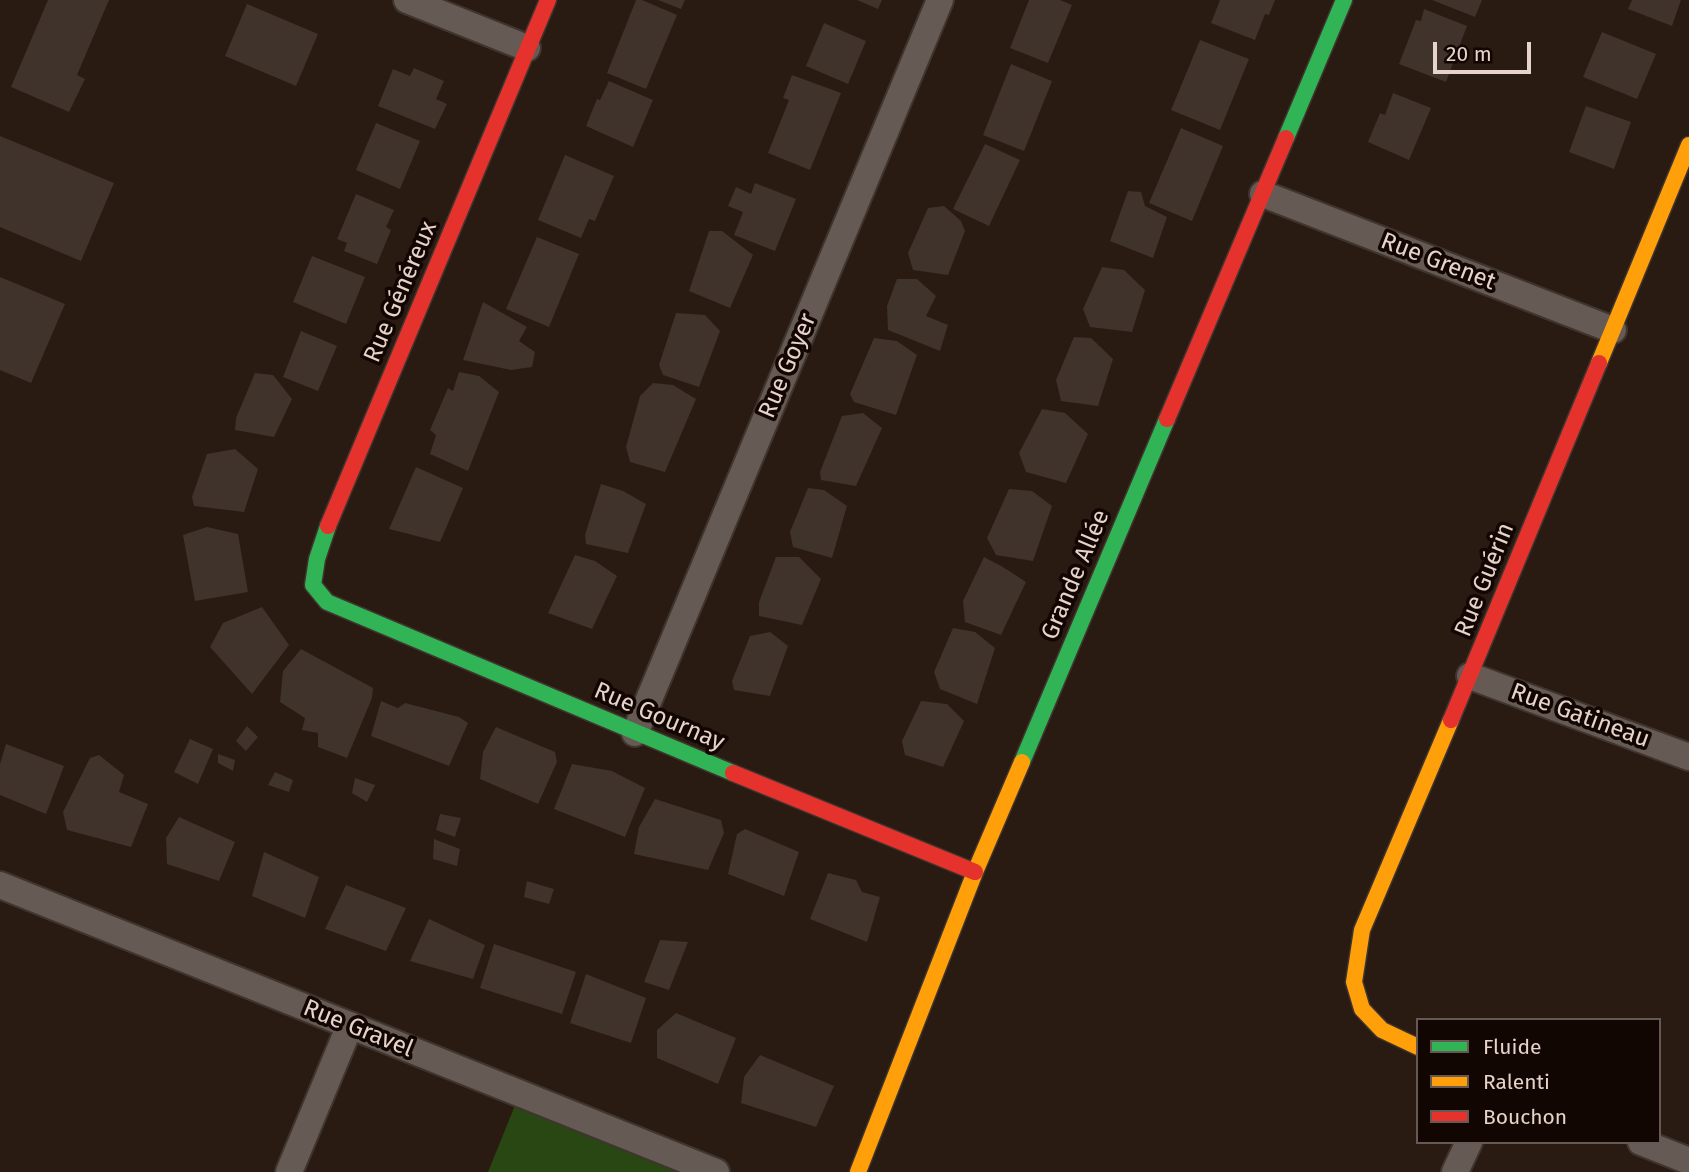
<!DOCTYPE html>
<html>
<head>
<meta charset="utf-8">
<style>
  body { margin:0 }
  #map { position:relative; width:1689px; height:1172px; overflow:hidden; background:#291a12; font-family:"Fira Sans",sans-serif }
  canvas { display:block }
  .legend { position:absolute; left:1416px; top:1018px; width:245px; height:126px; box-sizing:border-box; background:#120603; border:2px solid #675853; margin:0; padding:9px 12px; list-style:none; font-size:21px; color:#e6d3ca }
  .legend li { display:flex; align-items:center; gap:14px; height:35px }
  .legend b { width:35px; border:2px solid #675853 }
  .scale { position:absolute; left:1433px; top:42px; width:98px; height:32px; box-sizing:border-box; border:4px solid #e6d3ca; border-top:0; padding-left:9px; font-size:21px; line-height:24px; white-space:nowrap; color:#e6d3ca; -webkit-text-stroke:5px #120603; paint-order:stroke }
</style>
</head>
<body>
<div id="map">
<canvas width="1689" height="1172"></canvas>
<ul class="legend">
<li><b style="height:9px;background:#30b455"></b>Fluide</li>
<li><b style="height:9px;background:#ff9f0a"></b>Ralenti</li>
<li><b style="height:9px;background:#e5322d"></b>Bouchon</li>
</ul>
<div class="scale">20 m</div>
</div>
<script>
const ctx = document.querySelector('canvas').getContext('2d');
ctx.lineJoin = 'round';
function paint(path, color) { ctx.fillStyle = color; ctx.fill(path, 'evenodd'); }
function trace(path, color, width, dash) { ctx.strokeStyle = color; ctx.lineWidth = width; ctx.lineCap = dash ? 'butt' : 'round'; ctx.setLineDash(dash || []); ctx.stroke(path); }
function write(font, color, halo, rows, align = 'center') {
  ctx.font = font + ' "Fira Sans",sans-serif'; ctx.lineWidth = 7; ctx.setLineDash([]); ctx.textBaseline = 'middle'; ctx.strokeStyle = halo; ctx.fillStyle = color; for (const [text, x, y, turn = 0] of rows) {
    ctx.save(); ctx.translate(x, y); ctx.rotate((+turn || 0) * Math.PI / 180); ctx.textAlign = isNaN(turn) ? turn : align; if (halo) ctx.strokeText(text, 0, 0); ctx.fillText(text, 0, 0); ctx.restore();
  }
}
paint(new Path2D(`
  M520 1093 716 1172H488Z`), '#294713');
paint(new Path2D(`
  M48 0H109L77 75 85 79 69 112 11 87Z
  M636 0H642L677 15 646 89 607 73Z
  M658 0H685L681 9Z
  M857 0H882L878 9Z
  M1029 0H1060L1072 5 1048 63 1010 48Z
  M1220 0H1275L1269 15 1265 14 1255 40 1211 23Z
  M1432 0H1482L1475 17Z
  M1632 0H1681L1672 26 1628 9Z
  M247 4 318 34 296 86 225 56Z
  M1424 9 1467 26 1446 82 1399 64 1416 20 1421 21Z
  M824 23 866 41 848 84 806 66Z
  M1602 32 1656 54 1637 99 1583 77Z
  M1200 40 1249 59 1220 130 1171 110Z
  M1011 64 1052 81 1024 151 983 135Z
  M414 68 444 81 436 99 447 104 435 129 378 106 393 69 410 76Z
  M792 75 841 93 810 170 768 153 789 100 783 98Z
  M609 81 653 100 633 147 586 126 597 99 600 100Z
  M1393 93 1431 108 1409 160 1368 142 1380 113 1385 115Z
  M1586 106 1631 122 1614 169 1569 152Z
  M376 123 420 141 400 189 356 170Z
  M1181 128 1223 146 1192 221 1149 203Z
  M0 136 114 183 81 261 0 227Z
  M985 144 1020 160 989 226 953 209Z
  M565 155 614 176 595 221 589 219 581 238 538 220Z
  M755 183 796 199 775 251 734 235 743 212 728 206 736 187 751 194Z
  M1128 191 1141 192 1145 206 1167 217 1153 258 1110 241Z
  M356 194 394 210 386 227 391 230 377 264 344 251 347 243 337 239Z
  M944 206 961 221 965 231 948 275 913 270 908 253 928 208Z
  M709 231H722L753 255 730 308 689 291Z
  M537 237 579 254 549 327 506 309Z
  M312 256 365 277 346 324 293 302Z
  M1102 267 1124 270 1145 290 1132 332 1090 327 1083 309Z
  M0 277 65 304 31 383 0 370Z
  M897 279H917L936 296 926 316 948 325 940 351 888 330 887 306Z
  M483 302 527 327 519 341 535 352 532 367 511 370 463 360Z
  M676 313 705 315 720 331 699 387 663 375 659 365Z
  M301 331 337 346 318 391 283 377Z
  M1074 337 1091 338 1113 359 1098 406 1061 401 1056 380Z
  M874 338 897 341 917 355 896 415 854 402 850 394Z
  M459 372 479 376 499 392 468 471 430 454 436 435 430 430 448 388 453 391Z
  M255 373 273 375 292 399 274 437 235 430 236 418Z
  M653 383 673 385 696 399 665 472 630 462 626 447 640 396Z
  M1042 409 1065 413 1088 434 1066 483 1026 472 1019 453Z
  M863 413 882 428 856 486 821 480 820 472 842 416Z
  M235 449 258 469 244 512 194 506 192 497 207 454Z
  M416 467 463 488 440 542 389 529Z
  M601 484 623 491 646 504 628 553 586 544 585 535Z
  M808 488 824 490 847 506 832 558 793 547 790 532Z
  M1009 489 1032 491 1052 506 1033 561 996 555 987 538Z
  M207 527 238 534 248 592 195 601 183 535Z
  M575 555 595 561 617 576 592 629 548 613Z
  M776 557H799L821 579 802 625 759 616V602Z
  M984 557 1003 567 1026 582 1001 635 965 622 963 601Z
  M262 607 289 645 252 694 210 647 223 623Z
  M953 628 975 632 995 648 977 704 940 689 934 672Z
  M770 632 788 646 770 696 734 690 732 681 750 636Z
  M301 649 373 688 372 698 347 758 318 747V733L302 730 305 718 280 702 283 671Z
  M381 701 398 708 405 703 459 717 468 723 449 766 371 736Z
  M921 701 947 704 964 721 943 767 905 755 902 741Z
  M247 726 258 737 246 751 236 741Z
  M496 727 555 752 557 762 538 804 480 779 483 752Z
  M190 739 213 749 198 784 174 772Z
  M6 744 64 766 46 814 0 795V764Z
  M218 754 235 760 233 771 218 763Z
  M99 755 124 775 119 792 148 804 131 847 67 830 63 812 90 758Z
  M572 764 612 771 645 788 625 837 554 809Z
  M275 772 293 780 289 792 268 785Z
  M355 778 375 785 367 802 352 793Z
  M655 799 721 820 724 833 708 870 634 854 639 827Z
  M440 814 461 818 455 837 436 830Z
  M179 817 235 842 219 881 167 864 166 838Z
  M745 829 799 852 784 896 728 874 737 834Z
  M434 839 460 849 457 866 433 859Z
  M264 852 319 877 305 918 252 896Z
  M828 873 856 880 862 892 880 897 867 942 810 919Z
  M527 881 554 889 549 904 524 897Z
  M346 885 406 908 386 951 325 929Z
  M429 919 485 945 473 979 410 961Z
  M660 940 688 942 669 990 644 982Z
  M494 944 576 972 562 1014 480 988Z
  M586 974 646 998 631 1043 570 1023Z
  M676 1013 736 1038 718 1084 657 1058V1030Z
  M760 1055 834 1086 816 1127 741 1103 744 1077Z`), '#40332c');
const street = new Path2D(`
  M407 0 527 48
  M1263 194 1613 330
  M1470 676 1689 757
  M635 733 940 0
  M0 885 716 1172
  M1641 1142 1689 1161
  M289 1172 350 1025
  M1455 1172 1469 1142`);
const fast = new Path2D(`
  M1286 138 1344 0
  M328 526 317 559 313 585 327 602 733 773
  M1022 762 1167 419`);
const slow = new Path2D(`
  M1599 363 1689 145
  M1418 1047 1382 1030 1362 1009 1354 982 1362 930 1451 720
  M858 1172 975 872 1022 762`);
const jam = new Path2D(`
  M1167 419 1286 138
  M328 526 548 0
  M1451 720 1599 363
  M733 773 975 872`);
trace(street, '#40342e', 30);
trace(fast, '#40342e', 19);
trace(slow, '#40342e', 19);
trace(jam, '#40342e', 19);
trace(street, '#655a54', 26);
trace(fast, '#30b455', 16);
trace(slow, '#ff9f0a', 16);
trace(jam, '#e5322d', 16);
write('24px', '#e6d3ca', '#120603', [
  ["Rue Grenet",1438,262,21],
  ["Rue Généreux",401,292,-67],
  ["Rue Goyer",788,366,-67],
  ["Grande Allée",1076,575,-67],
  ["Rue Guérin",1485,580,-68],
  ["Rue Gatineau",1580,716,20],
  ["Rue Gournay",659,717,23],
  ["Rue Gravel",358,1029,22]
]);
</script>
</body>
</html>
